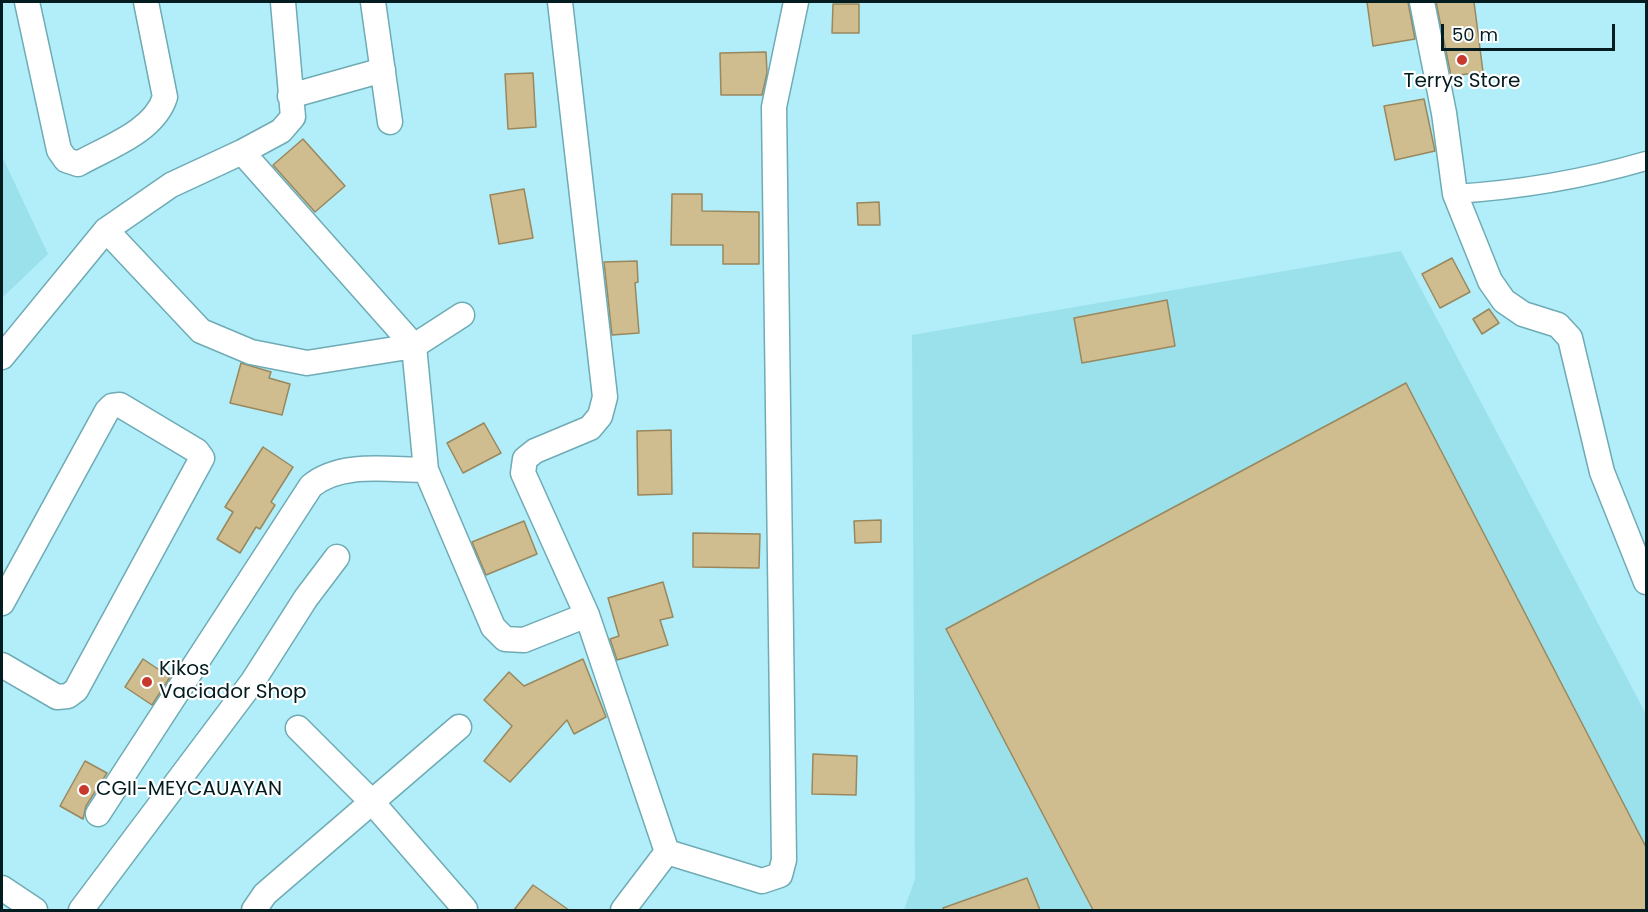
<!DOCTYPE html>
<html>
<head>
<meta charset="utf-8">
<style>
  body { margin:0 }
  #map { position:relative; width:1648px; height:912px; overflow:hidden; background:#b1eef9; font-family:Poppins,sans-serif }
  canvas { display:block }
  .frame { position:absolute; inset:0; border:3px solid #031c20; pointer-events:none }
  .scale { position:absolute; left:1441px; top:24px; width:174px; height:27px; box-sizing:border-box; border:3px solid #031c20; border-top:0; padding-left:8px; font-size:18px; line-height:21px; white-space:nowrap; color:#031c20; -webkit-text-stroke:4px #fff; paint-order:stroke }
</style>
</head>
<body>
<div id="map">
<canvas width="1648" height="912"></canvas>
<div class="frame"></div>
<div class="scale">50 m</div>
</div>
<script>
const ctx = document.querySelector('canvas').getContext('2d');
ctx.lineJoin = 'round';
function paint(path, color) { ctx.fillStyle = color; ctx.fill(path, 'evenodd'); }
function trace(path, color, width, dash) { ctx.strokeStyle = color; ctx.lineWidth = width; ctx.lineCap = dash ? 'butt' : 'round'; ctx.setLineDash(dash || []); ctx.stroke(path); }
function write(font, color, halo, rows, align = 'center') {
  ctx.font = font + ' Poppins,sans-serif'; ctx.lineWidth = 4.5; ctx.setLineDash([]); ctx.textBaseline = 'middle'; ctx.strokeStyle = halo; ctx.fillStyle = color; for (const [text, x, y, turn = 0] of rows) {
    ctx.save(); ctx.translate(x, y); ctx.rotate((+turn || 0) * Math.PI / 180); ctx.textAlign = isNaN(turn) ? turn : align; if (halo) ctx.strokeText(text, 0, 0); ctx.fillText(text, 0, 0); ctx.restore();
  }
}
paint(new Path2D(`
  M2 156 48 254 2 298Z
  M1401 251 1646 714V910H904L915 879 912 335Z`), '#9be1ec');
const building = new Path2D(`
  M1367 2H1408L1415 39 1373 46Z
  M1436 2H1474L1483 72 1451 76Z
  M833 4H859V33H832Z
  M766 52 767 73 762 95H721L720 53Z
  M533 73 536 127 508 129 505 74Z
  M1424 99 1435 151 1395 160 1384 106Z
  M303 139 345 186 315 212 273 165Z
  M524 189 533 238 499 244 490 195Z
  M672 194H702V211L759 212V264H723V245H671Z
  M879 202 880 225H858L857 203Z
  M1452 258 1470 292 1440 308 1422 274Z
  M637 261 638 282 635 283 639 333 612 335 604 262Z
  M1167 300 1175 346 1082 363 1074 318Z
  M1489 309 1499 323 1482 334 1473 319Z
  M241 363 271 372 269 378 290 384 282 415 230 403Z
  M1406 383 1647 849V910H1093L946 629Z
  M484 423 501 453 463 473 447 443Z
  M671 430 672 494 638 495 637 431Z
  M263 447 293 467 271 502 275 505 260 529 256 527 240 553 217 539 233 512 225 507Z
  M881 520V542L855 543 854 521Z
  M524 521 537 554 486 575 472 542Z
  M693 533 760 534 759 568 693 567Z
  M663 582 673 617 660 620 668 645 617 660 610 639 619 636 608 598Z
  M143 659 170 677 152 705 125 687Z
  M583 659 606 717 574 734 567 720 510 782 484 761 512 726 484 700 509 672 524 686Z
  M813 754 857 756 856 795 812 794Z
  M85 761 107 773 86 806 83 819 60 806Z
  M1027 878 1040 910H944L943 908Z
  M533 885 569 910H514Z`);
paint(building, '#cfbd90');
trace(building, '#99885d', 1.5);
const pedestrian = new Path2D(`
  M1455 194C1520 190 1584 179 1646 161`);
const minor = new Path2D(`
  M27 2 59 150 66 160 78 164C108 147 154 132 165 97L146 2
  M373 2 390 122
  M560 2 605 397 600 416 590 428 535 451 525 459 523 473 587 615 667 852 762 881 780 875 784 860 774 107 796 2
  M1422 2 1444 113 1455 194 1490 281 1504 301 1523 314 1558 325 1570 338 1602 472 1646 582
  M290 96 383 70
  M242 152 281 131 293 117 283 2
  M106 230 201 331 251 352 307 363 414 346 462 315
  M2 357 106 230 171 185 242 152 414 346 426 470 493 627 505 639 524 640 587 615
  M2 603 107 411 112 406 120 405 197 451 202 458 76 690 68 696 57 697 2 665
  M298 728 372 802 465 909
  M98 814 311 486C341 461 389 470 426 470
  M2 888 35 910
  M81 910 253 681 306 598 337 557
  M254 910 265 894 459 727
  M623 910 667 852`);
trace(pedestrian, '#6fabb5', 21);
trace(minor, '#6fabb5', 27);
trace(pedestrian, '#fff', 18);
trace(minor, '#fff', 24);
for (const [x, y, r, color] of [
  [1462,60,6,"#c6392c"],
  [147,682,6,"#c6392c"],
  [84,790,6,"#c6392c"]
]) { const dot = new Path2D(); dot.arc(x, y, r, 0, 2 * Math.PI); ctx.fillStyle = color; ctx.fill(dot); trace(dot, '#fff', 2); }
write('20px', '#031c20', '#fff', [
  ["Terrys Store",1462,82,"center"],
  ["Kikos",159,670],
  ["Vaciador Shop",159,693],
  ["CGII-MEYCAUAYAN",96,790]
], 'left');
</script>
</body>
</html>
